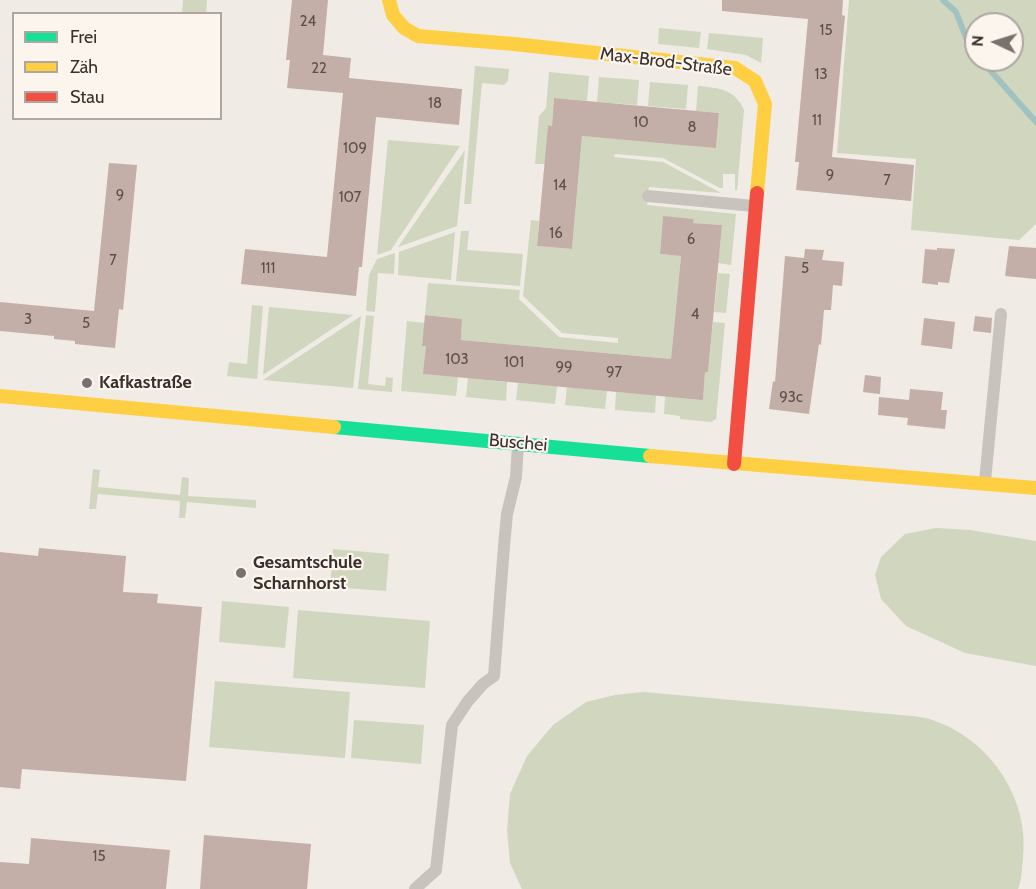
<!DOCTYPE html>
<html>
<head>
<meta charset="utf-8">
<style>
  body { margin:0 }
  #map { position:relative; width:1036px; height:889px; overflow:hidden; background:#f0ebe5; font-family:Cabin,sans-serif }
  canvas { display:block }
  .legend { position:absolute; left:12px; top:12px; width:210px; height:108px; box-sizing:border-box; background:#fbf5ee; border:2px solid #aea6a0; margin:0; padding:8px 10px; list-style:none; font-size:18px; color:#3b302b }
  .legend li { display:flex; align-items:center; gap:12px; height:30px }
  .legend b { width:30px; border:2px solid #aea6a0 }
  .north { position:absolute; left:964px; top:12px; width:60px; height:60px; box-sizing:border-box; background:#fbf5ee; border:2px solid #aea6a0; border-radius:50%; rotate:274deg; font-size:16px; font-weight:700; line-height:24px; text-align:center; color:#3b302b }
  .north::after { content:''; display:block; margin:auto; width:21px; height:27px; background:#7a716c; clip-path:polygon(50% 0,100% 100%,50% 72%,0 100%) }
</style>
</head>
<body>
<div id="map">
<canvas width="1036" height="889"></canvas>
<ul class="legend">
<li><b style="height:8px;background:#16e098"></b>Frei</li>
<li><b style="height:8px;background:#ffcf43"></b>Zäh</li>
<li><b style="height:8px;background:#f24e42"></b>Stau</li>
</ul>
<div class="north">N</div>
</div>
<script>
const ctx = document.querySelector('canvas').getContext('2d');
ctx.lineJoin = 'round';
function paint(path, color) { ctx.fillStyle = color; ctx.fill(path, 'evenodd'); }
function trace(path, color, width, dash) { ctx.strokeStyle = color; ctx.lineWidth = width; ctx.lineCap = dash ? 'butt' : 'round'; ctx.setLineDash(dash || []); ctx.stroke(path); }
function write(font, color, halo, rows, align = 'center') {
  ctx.font = font + ' Cabin,sans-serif'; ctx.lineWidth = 4.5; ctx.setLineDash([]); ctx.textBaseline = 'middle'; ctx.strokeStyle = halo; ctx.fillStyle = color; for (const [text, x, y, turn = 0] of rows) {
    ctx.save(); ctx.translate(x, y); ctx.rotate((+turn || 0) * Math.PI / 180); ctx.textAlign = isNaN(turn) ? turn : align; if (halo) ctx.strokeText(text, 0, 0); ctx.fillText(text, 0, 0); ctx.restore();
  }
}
paint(new Path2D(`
  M183 0H207L206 13H182Z
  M849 0H1036V224L1019 240 911 230 916 159 837 153ZM976 24H1012V60H976Z
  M659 28 701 32 699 48 658 44Z
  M709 33 763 38 761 63 746 55 707 49Z
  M475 66 509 69 508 81 504 85 482 83 471 204H464Z
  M549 72 589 76 587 101 554 98 552 126 548 125 545 164H535L539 116 546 108Z
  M599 77 639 80 637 105 597 102Z
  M650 82 688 85 686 109 648 106Z
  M698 86C719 88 735 89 744 110L737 190H735V174H723V188H720L663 158 615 154 614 157 663 162 721 193 649 187 647 205 736 214 731 265 718 263 722 225 693 223 694 219 663 217 660 254 681 256 671 359 461 340 462 319 425 315 428 283 520 290 519 299 559 337 618 343V338L562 333 523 296 531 220 539 221 537 246 572 249 582 136 716 147 719 113 696 111Z
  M388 140 460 146 391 250 377 255Z
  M465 150 457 226 398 247Z
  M461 231H469L467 250 523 254 520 286 456 281Z
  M455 232 451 280 398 275 399 252Z
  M395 253 394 274 378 273 375 312 366 311 369 275 377 259Z
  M718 273 730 274 726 313 714 312Z
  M252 305 263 306 257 379 227 376 229 362 247 364Z
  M269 307 353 315 263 375Z
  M366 315 374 316 368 384 385 386 386 377 393 378 392 392 358 389Z
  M361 316 353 388 263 380Z
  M407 321 425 323 422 346H426L424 374 458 377 456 396 401 391Z
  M713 322 725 323 716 419 711 422 680 419V416L664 414 665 396 703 399 705 372H708Z
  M468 378 507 382 506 401 466 397Z
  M518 383 557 386 555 404 516 400Z
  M567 387 607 391 605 409 565 405Z
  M616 392 656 395 655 413 615 410Z
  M93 469 100 470 98 487 180 495 182 477 189 478 188 496 256 500V508L187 502 185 518H179L180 501 98 494 96 509H89Z
  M936 528 970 530 1036 541V666L965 653 906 626 881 599 875 575 881 557 905 534Z
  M333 549 389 554 386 591 330 587Z
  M222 601 289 607 285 648 219 642Z
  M298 610 430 621 425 688 293 678Z
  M215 681 350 692 345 758 209 747Z
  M643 692 912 716C920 717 928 718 935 721 990 740 1030 799 1023 858 1022 868 1022 879 1018 889H522L510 863 507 830 510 794 527 756 553 725 586 702 615 695Z
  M354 720 424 725 421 764 351 758Z`), '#d1d6bf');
trace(new Path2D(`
  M943 0 956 12 969 45 976 54
  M981 60 1036 122`), '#a1c2c1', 6);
paint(new Path2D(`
  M292 0H328L323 55 351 58 349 78 462 89 459 125 376 117 362 267H359L356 296 241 284 245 249 327 257 343 93 287 88 290 60H286Z
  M722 0H843L842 15 845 16 832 157 914 165 911 201 796 190 799 162H795L808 19 722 11Z
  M554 98 719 113 716 148 582 136 572 249 537 246 548 125 552 126Z
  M109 163 137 165 123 310 119 309 115 348 75 344V341L54 339V336L0 331V302L94 311Z
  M663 216 694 219 693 223 722 225 708 372H705L703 400 423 374 426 346H422L425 315 462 319 461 340 671 359 681 256 660 254Z
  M1009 246 1036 248V279L1005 276Z
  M937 248 955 249 949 283 938 282V285L922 283 925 249 937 250Z
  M805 249 824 250 822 260 844 262 842 286 833 285 831 310H824L821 345 819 344 809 414 769 409 773 381 775 382 785 256 804 258Z
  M975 316 992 318 991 333 973 331Z
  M924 318 955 322 952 349 921 345Z
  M865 375 881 377 880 394 863 392Z
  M910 389 943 392 941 410H947L945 429 907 425 908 418 878 415 879 397 909 400Z
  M39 548 126 556 123 592 158 594 157 603 202 607 186 781 22 769 20 789 0 787V552L38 556Z
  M204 835 311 844 307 889H200Z
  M31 838 170 850 166 889H0V862L29 864Z`), '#c3afa7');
trace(new Path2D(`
  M648 196 754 206
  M985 481 1001 314
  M415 889 436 870 452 725 468 701 483 684 494 676 504 546 507 514 516 477 518 444`), '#c9c3be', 12);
trace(new Path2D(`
  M334 427 650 456`), '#16e098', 14);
trace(new Path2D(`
  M389 0 393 15 404 28 418 36 514 44 735 68 755 81 765 104 757 193
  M0 396 334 427
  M650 456 1036 488`), '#ffcf43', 14);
trace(new Path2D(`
  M734 464 757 193`), '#f24e42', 14);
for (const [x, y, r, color] of [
  [87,383,6,"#7a716c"],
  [241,573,6,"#7a716c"]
]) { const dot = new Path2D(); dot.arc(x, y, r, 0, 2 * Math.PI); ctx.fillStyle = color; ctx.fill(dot); trace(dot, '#fbf5ee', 2); }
write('15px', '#5d504a', null, [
  ["24",308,22],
  ["15",826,31],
  ["22",319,69],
  ["13",821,75],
  ["18",435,104],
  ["11",817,121],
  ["10",641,123],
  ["8",692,128],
  ["109",355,149],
  ["9",830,176],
  ["7",887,181],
  ["14",560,186],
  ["9",120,196],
  ["107",350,198],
  ["16",556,234],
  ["6",691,240],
  ["7",113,261],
  ["111",268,269],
  ["5",805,269],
  ["4",695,315],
  ["3",28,320],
  ["5",86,324],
  ["103",457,360],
  ["101",514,363],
  ["99",564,368],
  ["97",614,373],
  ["93c",791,398],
  ["15",99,857]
]);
write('18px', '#3b302b', '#fbf5ee', [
  ["Max-Brod-Straße",666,62,7],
  ["Buschei",518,443,5]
]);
write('bold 18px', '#3b302b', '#fbf5ee', [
  ["Kafkastraße",99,383],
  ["Gesamtschule",253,563],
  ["Scharnhorst",253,584]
], 'left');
</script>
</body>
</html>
